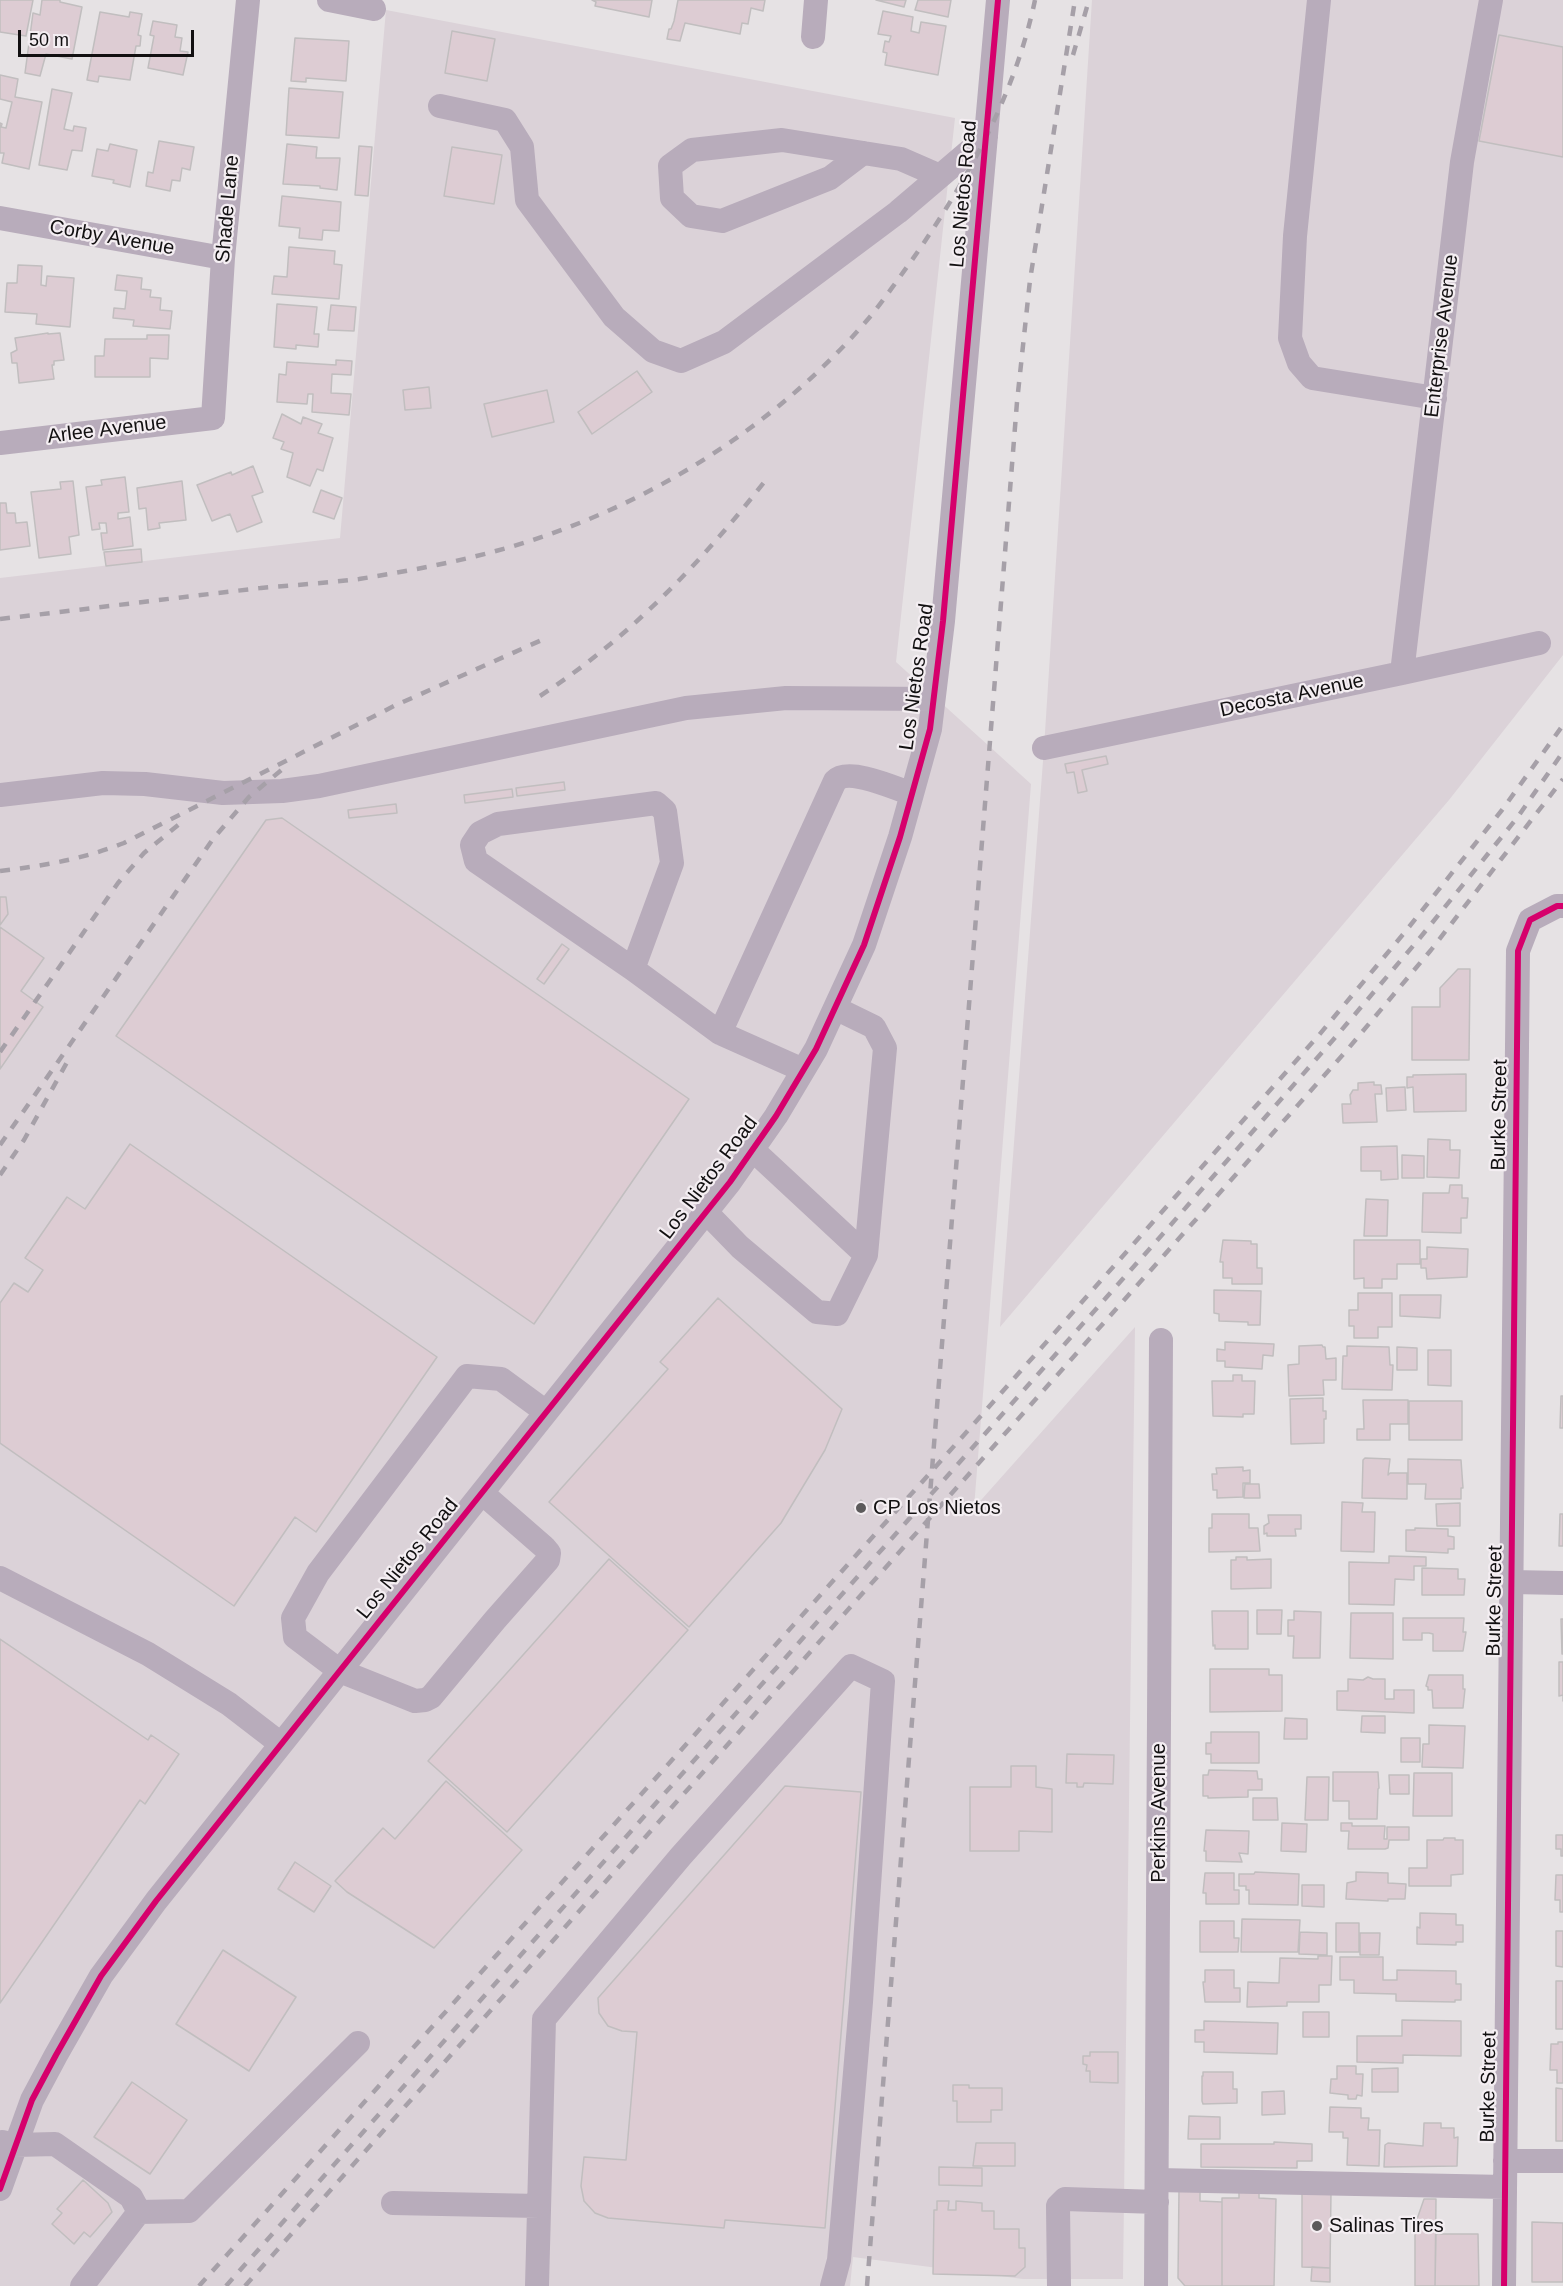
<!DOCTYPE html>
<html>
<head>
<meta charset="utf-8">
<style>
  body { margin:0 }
  #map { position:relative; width:1563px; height:2286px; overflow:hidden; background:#e6e2e4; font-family:Helvetica,sans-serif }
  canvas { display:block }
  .scale { position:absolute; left:18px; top:30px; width:176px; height:27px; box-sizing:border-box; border:3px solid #121011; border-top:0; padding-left:8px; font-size:18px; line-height:21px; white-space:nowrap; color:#121011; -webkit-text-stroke:4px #f4eef2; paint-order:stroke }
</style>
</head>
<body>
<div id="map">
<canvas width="1563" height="2286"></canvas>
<div class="scale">50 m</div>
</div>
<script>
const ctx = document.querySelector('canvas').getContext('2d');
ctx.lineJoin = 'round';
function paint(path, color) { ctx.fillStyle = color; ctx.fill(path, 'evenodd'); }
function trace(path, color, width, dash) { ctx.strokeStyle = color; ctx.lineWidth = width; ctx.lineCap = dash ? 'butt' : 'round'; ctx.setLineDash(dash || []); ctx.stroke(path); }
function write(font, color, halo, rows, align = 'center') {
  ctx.font = font + ' Helvetica,sans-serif'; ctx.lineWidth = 4.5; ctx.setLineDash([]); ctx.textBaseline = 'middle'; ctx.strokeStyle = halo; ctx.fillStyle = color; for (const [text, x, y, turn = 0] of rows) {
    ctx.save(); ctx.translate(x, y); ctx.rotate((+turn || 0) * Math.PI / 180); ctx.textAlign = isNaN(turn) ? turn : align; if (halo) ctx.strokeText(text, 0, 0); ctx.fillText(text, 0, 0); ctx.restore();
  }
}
paint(new Path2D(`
  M1092 0H1563V655L1449 800 1000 1327 1044 748Z
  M386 10 955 118 896 662 1031 784 974 1508 1135 1327 1123 2279H1023L853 2257 850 2286H0V578L340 538Z`), '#dbd2d8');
const building = new Path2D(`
  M0 0H33L26 36 0 32Z
  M42 0H60V2L82 7 72 59 46 54 40 76 25 73 33 13 40 15Z
  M592 0H652L649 17 595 6 596 2Z
  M678 0H765L763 11 751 8 748 24 742 23 740 34 685 23 680 41 667 39 669 29H671L674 21Z
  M876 0H906L904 7Z
  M918 0H951L948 17 915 10Z
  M883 11 913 17 911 31 919 33 921 22 946 26 938 75 885 65 887 53 883 52 885 41 889 42 891 36 878 34Z
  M100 12 129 17 130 12 142 14 138 35 141 36 140 46H136L130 80 99 76 98 82 87 80Z
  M153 21 177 25 175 37 182 38 180 51 188 52 183 75 148 68 154 36 150 35Z
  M452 31 495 39 487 81 445 73Z
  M1499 35 1563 47V157L1479 141Z
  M295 38 349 41 346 81 306 78V82L291 81Z
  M0 75 18 79 15 97 42 102 29 169 2 163 4 153H0V123L2 124 1 127 6 128 12 102 0 99Z
  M289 88 343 92 339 138 286 135Z
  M52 89 72 93 64 129 73 131 74 126 86 128 82 151 72 150 67 170 39 165Z
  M159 141 194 147 190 170 182 168 180 181 172 180 170 191 146 186 148 172 153 173Z
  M110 144 137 150 130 187 113 183 114 180 92 176 97 149 108 151Z
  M287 144 317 147 316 158H340L337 190 320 188V186L283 184Z
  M359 146 372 147 368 196 355 195Z
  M452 147 502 155 494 204 444 196Z
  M282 196 341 202 339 231 323 230 322 240 299 238 300 228 279 226Z
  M289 247 335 251 334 264 342 265 339 299 272 294 274 276 287 277Z
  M18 265 42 266 41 285 46 286 47 276 74 278 70 327 36 324 37 314 5 312 7 283H17Z
  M117 275 142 278 141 289 151 290 150 297 161 298 160 310 172 311 170 329 133 326 134 320 113 318 114 308 125 309 127 291 115 290Z
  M277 304 317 307 314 334H319L318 347 296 345V349L274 347Z
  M331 305 356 307 354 331 328 330Z
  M48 333V334L60 333 64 360 54 361V365H52L54 379 19 383 17 363H12L11 353 17 350 15 338Z
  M147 335H169L168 359 150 358V377H95V356H104L105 339H147Z
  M336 360 352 361 351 375 332 374 331 393 351 394 349 415 312 412 313 394H308L307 404 277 402 279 374 286 375 287 362 336 365Z
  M637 371 652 392 592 434 578 412Z
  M429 387 431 408 405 410 403 390Z
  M547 390 554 422 492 437 484 404Z
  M282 414 301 424 303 417 322 424 318 433 333 438 323 471 317 469 310 486 287 477 293 453 281 449 284 442 273 438Z
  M253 466 263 492 252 496 262 522 237 532 230 514 212 521 197 485 231 472 232 475Z
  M125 477 129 512 118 513V519L130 517 133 546 103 550 101 533H107L106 523H99L100 529 92 530 86 487 102 485 101 480Z
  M73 481 79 535 69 537 71 554 39 558 31 492 61 489 60 482Z
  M182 481 186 520 159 523 160 528 148 530 146 508 139 509 137 488Z
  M321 490 342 498 334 519 313 512Z
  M0 503H6L7 513H15L16 523 27 522 30 546 0 550Z
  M141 549 142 562 106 566 104 552Z
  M1106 756 1108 764 1082 770 1087 791 1078 793 1074 772 1067 773 1065 764Z
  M564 782 565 790 517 796 516 788Z
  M512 789 513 797 465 803 464 795Z
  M396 804 397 813 349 818 348 810Z
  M282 818 689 1099 534 1324 116 1036 266 820Z
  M0 897H6L8 914 0 925Z
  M0 927 44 958 21 991 43 1007 0 1069Z
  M562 944 569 949 544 984 537 979Z
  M1458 969H1470L1469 1060H1412V1007H1440V988Z
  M1466 1074V1111L1414 1112 1413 1087 1407 1088V1077H1413V1075Z
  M1374 1082V1085H1381L1382 1094H1375L1377 1122 1343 1123 1342 1104H1351L1350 1095 1353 1090H1358V1083Z
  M1405 1087 1406 1110 1387 1111 1386 1088Z
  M1428 1139 1450 1140V1150H1460L1459 1178 1427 1177Z
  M130 1144 437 1357 316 1532 295 1517 234 1606 0 1443V1303L14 1283 28 1292 43 1270 25 1258 67 1197 85 1209Z
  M1397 1146 1398 1179 1381 1180V1171H1361V1147Z
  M1402 1155 1424 1156V1178H1402Z
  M1450 1185H1462V1198H1468L1467 1218H1461V1233L1422 1232 1423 1193H1449Z
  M1366 1199 1388 1200 1387 1236H1364Z
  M1223 1240 1251 1241V1244H1257V1268H1262V1284H1232V1278H1223V1262H1220Z
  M1354 1240H1420V1264H1397V1279H1382V1288H1364V1278L1354 1279Z
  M1427 1247 1468 1249 1467 1277 1427 1279 1426 1268H1421V1259H1427Z
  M1214 1290 1261 1291 1260 1325H1248V1322L1219 1321V1314L1214 1313Z
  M1358 1293H1392V1327H1378V1338H1354V1326H1349V1310H1358Z
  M1400 1295H1441L1440 1318 1400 1316Z
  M718 1298 842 1409 825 1450 781 1523 689 1627 549 1502 668 1369 660 1362Z
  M1225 1342 1274 1344 1273 1356 1263 1355 1262 1369 1225 1367V1361H1217V1349L1225 1350Z
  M1322 1345 1323 1347H1325L1326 1359 1336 1358V1380H1323L1324 1395 1289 1396 1288 1365 1299 1364V1346Z
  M1347 1346 1389 1347 1390 1365H1393L1392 1390 1342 1389 1343 1356H1347Z
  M1397 1347 1417 1348V1370H1397Z
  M1428 1350H1451V1386L1428 1385Z
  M1233 1375H1242V1381H1255L1254 1414H1243V1417L1213 1416 1212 1381H1233Z
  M1561 1396H1563V1428H1560Z
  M1323 1398V1411H1326V1419H1324V1443L1291 1444 1290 1399Z
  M1363 1400H1408V1424H1390V1440H1357V1429H1364Z
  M1409 1401H1462V1440H1409Z
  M1365 1458 1390 1459 1388 1475 1390 1473H1407V1499L1362 1498 1363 1460Z
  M1408 1459 1461 1460 1463 1488H1461V1499H1425L1426 1484H1408Z
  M1243 1467V1471L1250 1470V1483H1243V1497L1217 1498V1490H1213L1212 1474H1217L1216 1468Z
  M1245 1484H1259L1260 1498H1244Z
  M861 1500 868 1506 860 1515 854 1509Z
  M1342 1502 1363 1503 1362 1512H1375L1374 1552 1341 1551Z
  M1460 1503V1526H1437L1436 1504Z
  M1212 1514H1249V1528H1258L1260 1551 1209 1552V1528H1212Z
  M1560 1514H1563V1546H1559Z
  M1268 1515H1301V1529H1295L1296 1536H1267V1533L1264 1534V1526L1269 1523Z
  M1415 1528 1448 1529V1536L1454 1537V1549H1448V1553L1406 1551V1530H1415Z
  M1389 1556 1426 1557V1566H1414V1580L1395 1579 1394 1605 1349 1604V1562L1389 1563Z
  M1236 1557H1247V1560L1271 1559V1588L1231 1589V1560H1236Z
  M609 1559 688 1630 507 1832 428 1761Z
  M1422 1568 1458 1569V1579H1465L1464 1595H1422Z
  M1257 1610H1282L1281 1634H1257Z
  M1212 1611H1248V1649H1215V1645L1213 1646Z
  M1294 1611 1321 1612 1320 1658H1293L1294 1636H1288V1620H1294Z
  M1351 1613H1393V1659L1350 1658Z
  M1403 1618H1464L1463 1632H1466L1463 1651H1433V1634L1429 1633H1422V1640H1403Z
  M1561 1619H1563V1654H1562Z
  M0 1639 148 1740 151 1735 179 1754 145 1804 140 1800 0 2003Z
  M1559 1662H1563V1701V1695L1559 1696Z
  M1210 1669H1269V1675H1282V1711L1210 1712Z
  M1429 1675H1463V1689H1465L1463 1708H1433L1432 1690H1428V1687L1426 1686Z
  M1368 1677 1373 1679H1385V1699H1394V1690H1414V1713L1337 1710V1691H1348V1679L1363 1680Z
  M1362 1716H1385V1733L1361 1732Z
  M1285 1718 1307 1719V1739H1284Z
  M1429 1725 1465 1726 1463 1768 1422 1767 1423 1744H1429Z
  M1211 1732H1259V1763H1211V1754H1206V1743H1211Z
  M1401 1738H1420V1762H1401Z
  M1067 1754 1114 1755 1113 1784 1084 1783 1083 1787H1077V1783H1066Z
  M1011 1766H1036V1787L1052 1789V1832L1019 1831V1851H970V1787H1011Z
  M1209 1770 1257 1771 1258 1779H1262V1790H1248V1797L1208 1798V1796H1203V1775H1208Z
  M1333 1772H1378L1379 1788 1378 1789 1377 1819H1349V1801H1333Z
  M1414 1773H1452V1816H1413Z
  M1389 1775H1409V1794H1390Z
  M1307 1777H1329L1328 1820H1305Z
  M446 1781 522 1850 434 1948 347 1892 335 1881 383 1828 395 1839Z
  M785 1786 861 1792 825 2228 725 2220 724 2228 608 2218 595 2213 584 2201 581 2186 584 2157 626 2160 637 2032 622 2031 608 2026 599 2013 598 1998Z
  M1253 1798H1277L1278 1820H1253Z
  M1282 1823 1307 1824 1306 1852 1281 1851Z
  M1341 1823H1352V1826H1385L1384 1839H1387V1827H1409V1840H1389L1388 1848 1385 1849H1348L1349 1831H1341Z
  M1206 1830 1249 1831 1248 1854 1239 1853 1242 1862 1206 1861V1851H1204Z
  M1556 1835H1563V1856H1561V1849H1556Z
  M1444 1838H1455V1840H1463V1874L1451 1875V1886H1409V1868H1427V1840H1443Z
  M295 1862 331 1886 314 1912 278 1889Z
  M1255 1872 1299 1874 1298 1905 1249 1904V1890H1246V1886H1239V1874H1254Z
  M1356 1872 1388 1873V1883L1406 1884 1405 1899H1388V1901L1346 1899 1347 1883 1356 1881Z
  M1205 1873H1234V1890H1239V1904H1206V1893H1203Z
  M1556 1875H1563V1912H1560V1900H1555Z
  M1302 1885H1324V1907L1302 1906Z
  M1420 1913 1456 1914V1925H1463V1942H1456V1945L1417 1944V1927L1420 1928Z
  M1242 1919 1300 1920 1298 1952H1241Z
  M1200 1921H1234V1938H1239L1238 1952H1200Z
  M1336 1923H1359V1952H1336Z
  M1556 1931H1563V1967L1556 1966Z
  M1300 1932 1327 1933V1955L1299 1954Z
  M1360 1933H1380L1379 1955H1360Z
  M223 1950 296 1997 249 2071 176 2024Z
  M1318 1956H1332L1331 1985H1319V2002H1287V2006L1247 2007 1248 1982 1279 1983 1280 1958 1318 1959Z
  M1340 1957H1383V1980H1397V1970L1456 1971V1984H1461V2000H1455V2002L1396 2001V1994L1354 1993V1980H1340Z
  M1205 1970H1234V1988H1240V2002H1205L1203 1982H1205Z
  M1556 1981H1563V2029H1556Z
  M1303 2012H1329V2037H1303Z
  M1402 2020 1461 2021V2056L1403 2055V2063L1357 2062V2036H1402Z
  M1204 2021 1278 2023 1277 2054 1204 2052V2042H1195V2030H1204Z
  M1558 2042H1563V2083H1557V2070H1550L1551 2044H1558Z
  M1090 2052H1118V2083L1090 2082V2071H1086L1087 2065 1083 2064V2056H1090Z
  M1337 2066H1356V2074H1363L1362 2096 1357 2095 1356 2099H1348V2095L1330 2093 1331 2079H1337Z
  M1398 2068V2092H1372V2069Z
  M1203 2072H1233V2089H1237V2103L1203 2104 1202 2101V2076H1203Z
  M132 2082 187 2120 150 2174 94 2137Z
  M953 2085H969V2088H1002V2110H991V2122H957V2101H953Z
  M1556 2088 1563 2089V2141H1556Z
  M1284 2091 1285 2114 1262 2115V2092Z
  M1330 2107 1361 2108V2118H1369L1368 2130H1380L1379 2166 1347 2165 1348 2138H1343V2132H1329Z
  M1189 2116 1220 2117V2139H1188Z
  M1424 2123H1441V2128H1454V2138L1458 2137 1457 2166 1384 2167 1385 2145 1388 2143 1423 2146Z
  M1274 2142 1312 2144V2161H1297V2168L1201 2167V2144H1274Z
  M976 2143H1015V2166H973Z
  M939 2167 982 2168V2186L939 2185Z
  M83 2180 108 2203 112 2212 90 2237 84 2232 74 2244 52 2224 62 2213 57 2209Z
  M1179 2189 1200 2190V2201L1222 2202V2286H1185L1178 2278Z
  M1239 2192 1259 2193V2198L1276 2199 1274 2286H1222V2198H1239Z
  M1302 2192H1331L1330 2268 1302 2267Z
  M1424 2199H1436L1435 2286H1415V2225Z
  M937 2201H949L948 2210H956V2201L982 2203V2211H994V2229H1019V2248H1025V2267L1015 2276 933 2274 934 2210H937Z
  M1532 2222 1563 2223V2282H1532Z
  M1436 2234H1478L1479 2286H1435Z
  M1312 2267 1330 2268V2282L1311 2281Z`);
paint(building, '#ddccd3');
trace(building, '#c1bebf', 1.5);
trace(new Path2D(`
  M329 0 374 9
  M1319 0 1295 236 1290 338 1299 363 1312 378 1435 398
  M813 37 816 0
  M440 106 505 120 522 147 527 200 614 317 653 351 681 361 724 342 898 212 986 137
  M863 153 830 178 722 221 691 216 672 198 670 166 692 150 782 140 901 159 940 176
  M0 218 223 258
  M0 443 213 418 223 258 248 0
  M1402 673 1462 162 1491 0
  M1044 748 1402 673 1539 643
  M0 795 103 783 145 784 223 793 282 791 319 786 686 708 786 698 933 699
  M633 969 672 863 665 811 656 803 498 824 480 833 472 845 476 861 633 969 720 1033
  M803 1070 720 1033 835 781C848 767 895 788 912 794
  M753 1150 866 1255
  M706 1212 740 1247 817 1312 837 1314 866 1255 885 1048 874 1027 835 1008
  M482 1493 544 1547 549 1553 548 1560 495 1620 431 1697 425 1700 415 1701 340 1671 295 1637 293 1618 318 1573 467 1376 501 1379 546 1412
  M0 1578 148 1654 229 1704 281 1744
  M1512 1582 1563 1583
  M2 2142 15 2145 55 2144 131 2197 139 2212
  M1505 2161H1563
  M1157 2180 1505 2187
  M0 2189 32 2100 56 2055 101 1976 156 1901 730 1182 776 1116 816 1049 864 945 900 837 930 729 943 621 998 0
  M393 2203 539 2206
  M82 2286 139 2212 189 2211 358 2043
  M537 2286 544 2019 681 1856 851 1666 883 1681 861 2002 839 2260 832 2286
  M1059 2286 1058 2206 1065 2199 1157 2202
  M1156 2286 1161 1340
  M1504 2286 1518 951 1530 920 1557 906H1563`), '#b8acbb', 24);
trace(new Path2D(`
  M1073 55 1089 0
  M0 619C87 609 174 598 261 588 294 585 327 583 359 579 428 568 499 554 564 529 679 486 789 412 869 318 884 300 898 279 912 260 967 181 1015 95 1035 0
  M540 696C628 639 701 563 765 481
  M0 871C43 866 83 859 124 843L394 706 544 639
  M0 1052 118 883 144 853 183 821
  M0 1145 213 839 249 797 285 767
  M0 1175 24 1140 71 1055
  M199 2286 931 1472 1319 1035 1405 932 1502 810 1563 725
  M226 2286 1153 1245 1333 1040 1419 939 1517 818 1563 752
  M245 2286 1347 1050 1431 950 1563 779
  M867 2286 1017 402 1030 280 1075 0`), '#a6a0a8', 4.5, [10, 10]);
trace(new Path2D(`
  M0 2189 32 2100 56 2055 101 1976 156 1901 730 1182 776 1116 816 1049 864 945 900 837 930 729 943 621 998 0
  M1504 2286 1518 951 1530 920 1557 906H1563`), '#d6006c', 6);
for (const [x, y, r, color] of [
  [861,1508,6,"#5c5a5b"],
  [1317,2226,6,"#5c5a5b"]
]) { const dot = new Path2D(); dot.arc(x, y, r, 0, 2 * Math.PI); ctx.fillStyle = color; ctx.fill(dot); trace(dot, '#f4eef2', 2); }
write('20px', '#121011', '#f4eef2', [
  ["Los Nietos Road",964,194,-85],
  ["Shade Lane",228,209,-85],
  ["Corby Avenue",112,238,10],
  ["Enterprise Avenue",1442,336,-83],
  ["Arlee Avenue",107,430,-7],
  ["Los Nietos Road",917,677,-82],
  ["Decosta Avenue",1292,696,-12],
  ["Burke Street",1500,1115,-89],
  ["Los Nietos Road",709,1178,-53],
  ["Los Nietos Road",408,1559,-51],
  ["Burke Street",1495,1601,-89],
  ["Perkins Avenue",1159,1813,-90],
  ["Burke Street",1489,2087,-89]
]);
write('20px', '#121011', '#f4eef2', [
  ["CP Los Nietos",873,1508],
  ["Salinas Tires",1329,2226]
], 'left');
</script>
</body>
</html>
